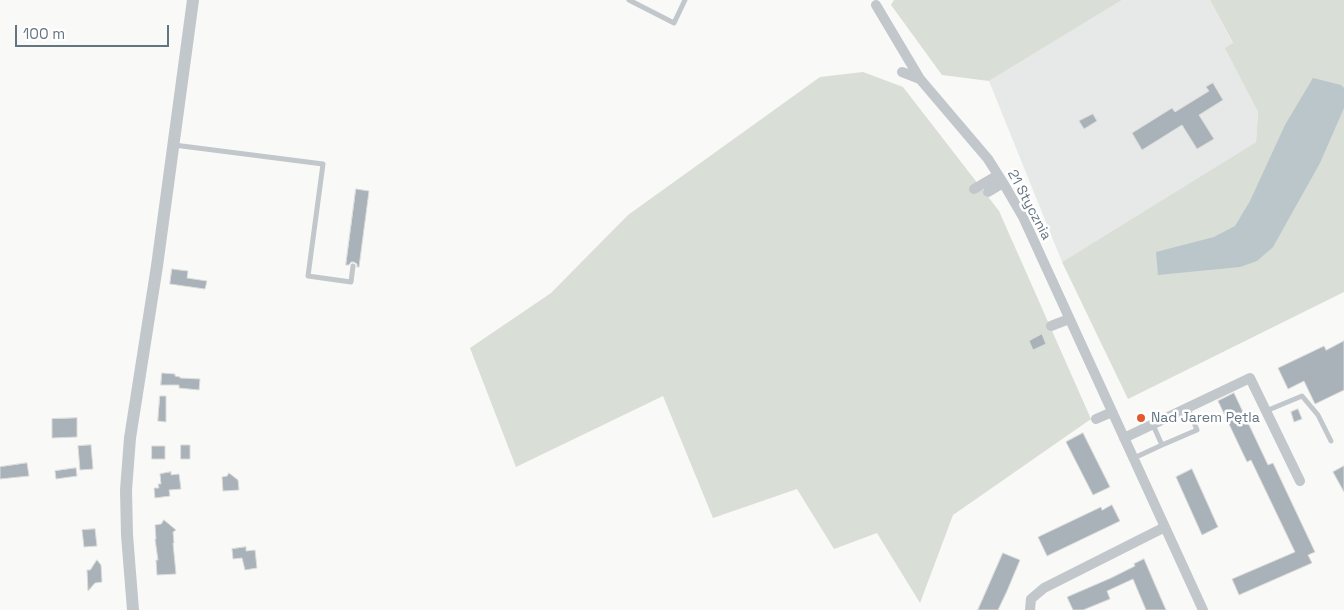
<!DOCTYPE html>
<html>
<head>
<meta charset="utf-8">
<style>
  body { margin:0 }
  #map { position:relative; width:1344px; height:610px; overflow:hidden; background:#f9f9f7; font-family:"Space Grotesk",sans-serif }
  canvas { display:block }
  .scale { position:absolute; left:15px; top:25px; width:154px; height:22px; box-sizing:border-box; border:2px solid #647582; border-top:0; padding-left:6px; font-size:15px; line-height:18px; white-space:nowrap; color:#647582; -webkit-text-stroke:4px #fff; paint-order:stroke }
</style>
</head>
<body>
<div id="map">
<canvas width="1344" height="610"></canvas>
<div class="scale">100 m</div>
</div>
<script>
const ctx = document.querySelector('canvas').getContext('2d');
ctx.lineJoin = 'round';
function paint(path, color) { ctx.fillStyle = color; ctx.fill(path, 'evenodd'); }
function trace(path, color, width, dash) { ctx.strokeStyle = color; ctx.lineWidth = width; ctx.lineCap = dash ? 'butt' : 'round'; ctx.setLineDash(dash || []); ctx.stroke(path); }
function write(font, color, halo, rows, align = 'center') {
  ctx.font = font + ' "Space Grotesk",sans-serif'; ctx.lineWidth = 5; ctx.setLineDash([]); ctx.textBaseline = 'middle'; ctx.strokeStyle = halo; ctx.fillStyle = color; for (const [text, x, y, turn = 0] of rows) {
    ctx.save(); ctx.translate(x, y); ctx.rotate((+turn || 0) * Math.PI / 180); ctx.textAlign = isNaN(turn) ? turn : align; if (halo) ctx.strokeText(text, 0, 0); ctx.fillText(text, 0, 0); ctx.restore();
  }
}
paint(new Path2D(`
  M1122 0H1210L1233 44 1226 48 1258 112 1256 142 1062 262 989 81Z`), '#e7e8e8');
paint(new Path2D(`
  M894 0H1122L989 81 942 75 891 5Z
  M1210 0H1344V292L1128 399 1062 262 1256 142 1258 112 1225 48 1233 43Z
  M863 72 903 87 999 211 1091 419 953 515 920 603 877 533 834 549 797 489 713 518 663 396 516 467 470 348 551 293 628 215 820 77Z`), '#d9ded6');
paint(new Path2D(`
  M1313 78 1341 85 1344 88V108L1320 163 1273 247 1257 261 1240 267 1158 275 1156 252 1214 237 1235 226 1250 201 1285 125Z`), '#bbc6cb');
const building = new Path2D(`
  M1213 83 1223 100 1199 115 1214 139 1197 149 1182 125 1142 150 1132 133 1172 108 1175 112 1209 91 1206 87Z
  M1093 114 1097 121 1084 129 1079 121Z
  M356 189 369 191 359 267H357V264L354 262H351L349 265H346Z
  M172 269 188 271 187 278 207 281 205 289 170 284Z
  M1042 334 1046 344 1033 350 1029 341Z
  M1344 341V390L1315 404 1304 381 1288 389 1278 368 1324 346 1326 350Z
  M162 373 175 374V376L180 377V378L200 379 199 390 179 388V385H161Z
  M1234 393 1268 465 1273 463 1315 552 1308 555 1312 563 1239 595 1232 579 1295 552 1251 460 1247 462 1218 401Z
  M160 396H166V422L158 421Z
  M1298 409 1302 419 1294 422 1291 412Z
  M77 418V437L52 438V419Z
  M1083 433 1110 487 1093 495 1066 442Z
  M91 445 93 469 80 470 78 446Z
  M181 445H190V459H181Z
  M152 446H165V459H152Z
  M27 463 29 476 0 479V467Z
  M1344 466V492L1333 472Z
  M76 468 77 476 56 479 55 471Z
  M1192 469 1218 527 1202 535 1176 477Z
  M171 472V475L179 474 181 489 169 490 170 496 155 498 154 488H159L158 484H161L160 474Z
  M229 473 238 480 239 490 223 491 222 477 227 476Z
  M1112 505 1120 521 1047 556 1038 537 1101 507 1102 510Z
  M164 520 176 530 173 532 174 543H173L176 574 157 575 156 560H158L155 539H156L155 525 161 524Z
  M95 529 97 546 84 547 82 530Z
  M246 547V551L255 550 257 568 245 570 242 558 233 559 232 549Z
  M1003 553 1020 560 1007 591 998 610H978Z
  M1144 559 1166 610H1146L1133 579 1107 591 1110 599 1083 610H1073L1067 597 1111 578 1135 566 1134 564Z
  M97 560 101 565 102 582 95 583 88 591 87 570H90Z`);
paint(building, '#a9b2b8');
trace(building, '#dbdbd9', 1);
trace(new Path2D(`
  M629 0 674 23 685 0
  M174 145 323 164 308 276 351 282 353 266
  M1266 411 1302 396 1318 415 1331 441
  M1162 445 1197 430 1188 408
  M1134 458 1162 445 1153 425`), '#c2c7cb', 5);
trace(new Path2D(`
  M876 5 920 79 988 159 1005 186 1023 217 1203 610
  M902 72 920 79
  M974 189 998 175
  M988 192 1003 183
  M1051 326 1069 319
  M1096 419 1112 412
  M1124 438 1250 378 1300 481
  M1030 610 1031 599 1044 588 1165 527`), '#c2c7cb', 10);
trace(new Path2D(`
  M133 610 127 535 126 490 130 438 157 266 193 0`), '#c2c7cb', 12);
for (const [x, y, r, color] of [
  [1141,418,5,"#e3582d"]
]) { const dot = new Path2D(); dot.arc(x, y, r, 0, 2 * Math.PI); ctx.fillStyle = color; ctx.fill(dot); trace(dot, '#fff', 2); }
write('14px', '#647582', '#fff', [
  ["21 Stycznia",1029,205,62]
]);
write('14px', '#647582', '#fff', [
  ["Nad Jarem Pętla",1151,418]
], 'left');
</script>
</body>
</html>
